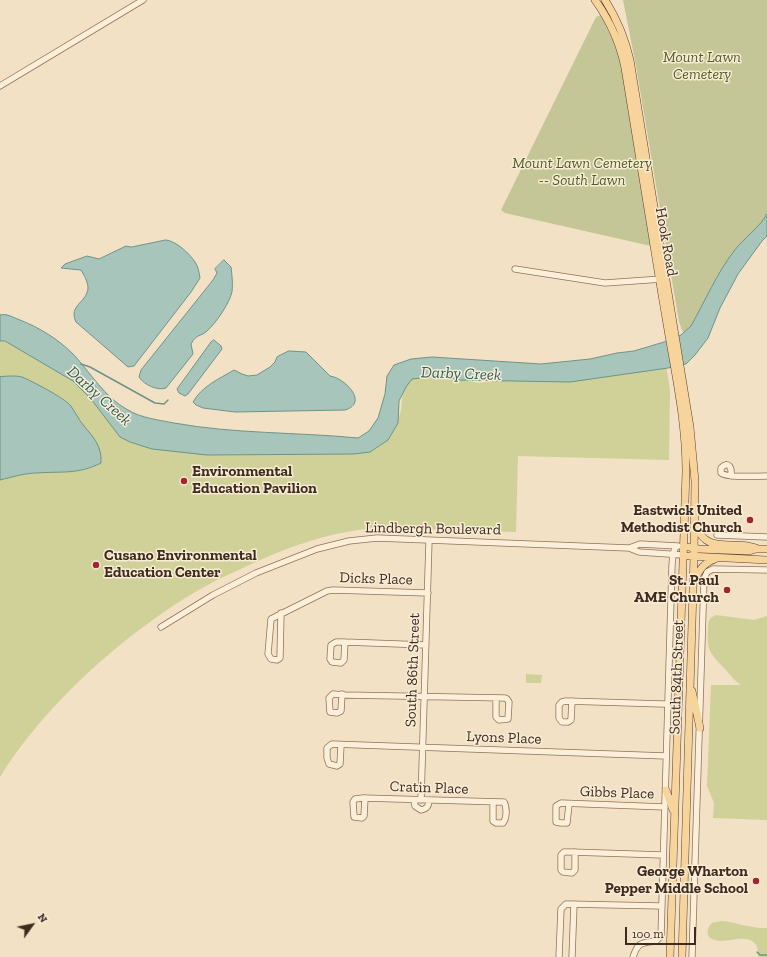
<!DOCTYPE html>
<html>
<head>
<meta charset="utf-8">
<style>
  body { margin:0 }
  #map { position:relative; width:767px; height:957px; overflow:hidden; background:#f2e1c5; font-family:"Zilla Slab",serif }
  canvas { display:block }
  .north { position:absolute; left:12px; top:905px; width:40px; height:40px; -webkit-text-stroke:3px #f8ecd6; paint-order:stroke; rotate:57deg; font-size:11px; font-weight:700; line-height:16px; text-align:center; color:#3e2b1e }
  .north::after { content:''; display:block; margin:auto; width:14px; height:18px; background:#3e2b1e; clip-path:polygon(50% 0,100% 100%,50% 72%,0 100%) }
  .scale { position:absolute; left:625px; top:927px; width:71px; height:18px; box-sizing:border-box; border:2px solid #3e2b1e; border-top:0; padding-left:5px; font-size:12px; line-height:14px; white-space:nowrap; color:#3e2b1e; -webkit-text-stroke:3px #f8ecd6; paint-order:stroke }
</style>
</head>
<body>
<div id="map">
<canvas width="767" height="957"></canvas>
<div class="north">N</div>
<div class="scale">100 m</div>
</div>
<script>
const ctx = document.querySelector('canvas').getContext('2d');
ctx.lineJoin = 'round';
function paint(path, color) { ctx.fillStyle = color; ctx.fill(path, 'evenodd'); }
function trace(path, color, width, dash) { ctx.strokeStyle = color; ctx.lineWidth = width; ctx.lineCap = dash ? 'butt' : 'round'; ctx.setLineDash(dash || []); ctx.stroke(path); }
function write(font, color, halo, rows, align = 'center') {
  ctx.font = font + ' "Zilla Slab",serif'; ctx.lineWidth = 3; ctx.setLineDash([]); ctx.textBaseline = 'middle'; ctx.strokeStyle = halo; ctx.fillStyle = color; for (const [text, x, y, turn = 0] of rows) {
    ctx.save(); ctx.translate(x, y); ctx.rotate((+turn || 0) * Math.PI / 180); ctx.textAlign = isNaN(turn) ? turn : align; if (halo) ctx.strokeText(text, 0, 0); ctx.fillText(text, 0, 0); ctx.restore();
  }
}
paint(new Path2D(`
  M0 341 13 342 42 354 91 396 205 454 225 455 232 454 370 451C387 446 397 426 401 410 402 403 402 397 403 391 405 387 407 383 409 379L436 375 479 383 518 378 574 381 616 373 666 365 670 390 669 460 518 456 516 532C486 531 455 530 425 529 403 529 380 527 358 530 323 535 292 546 260 560 239 570 217 579 197 591 124 634 45 704 0 777Z
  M716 615 754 620 767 616V820L713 818 714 803 707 786 711 685H741C733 680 730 674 724 668 711 654 706 650 708 630 708 622 708 618 716 615Z
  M526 674 542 675 541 683H526Z
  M721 921C737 922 751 929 767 928V957H758C759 951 757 944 752 941 739 934 721 947 709 937 706 933 708 926 712 923 714 922 718 922 721 921Z`), '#cfd198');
paint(new Path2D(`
  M623 0H767V226L688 346 679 322 636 66Z
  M601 15 618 51 622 66 651 246 505 213 501 210 596 17Z`), '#c4c697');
const water = new Path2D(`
  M767 214V236L762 241 738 274 720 308 708 338 695 355 686 364 668 368 570 382 458 380 444 375 412 379 406 387 399 401 398 423 388 440 370 452 354 454 207 455 152 449 130 442 120 437 91 399 73 381 5 341H0V315C7 313 14 318 20 320 40 328 58 339 73 354 91 373 104 397 128 410 141 418 159 420 174 423 235 434 296 432 358 438L369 431 378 418 385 394 387 376 394 365 411 359 432 357 541 364 590 359 617 353 634 351 664 342 681 335 691 326C705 301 717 273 734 251 744 238 759 228 767 214Z
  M166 240C176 241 189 253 195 262 198 266 199 272 200 278L191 292 134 366 128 367 76 322C68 305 87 303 88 288 88 282 84 275 81 270L61 268 65 264 87 256 99 259 126 246 131 247Z
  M224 260 231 267C232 275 233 284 232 292 229 304 216 323 207 331 201 337 197 333 191 344L193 354 166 388C158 391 144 385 139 377L141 370 213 280 217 273 215 269Z
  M214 340 221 346 222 349 188 394 185 396 179 393 177 389 211 342Z
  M289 351 306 352 330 376C345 378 369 403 345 410L235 412 203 408 196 405 193 402C202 386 219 379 234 370L242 374 248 376 257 375 270 367 275 362 277 357Z
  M10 376C14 376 19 376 22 377 32 381 64 398 70 405 75 411 78 419 84 426 94 438 102 446 101 463 77 475 61 471 37 473 25 473 12 477 0 480V377Z`);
paint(water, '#a7c5ba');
trace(water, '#6d9488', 1);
trace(new Path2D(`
  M81 364 90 367 155 403 164 404 168 400
  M757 952 760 955H767`), '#6d9488', 1.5);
const minor = new Path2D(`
  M0 86 143 0
  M515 269 605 283 662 279
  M731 476C732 468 729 460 721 468V473C727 478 757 476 767 476
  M717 535 767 537
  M629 548 640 544 678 546
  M281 613 280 658 277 660 271 659 268 654 271 619 327 591 333 590 428 593
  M161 627 213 595 256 573 317 549 349 541 377 538 629 548 639 552 683 555
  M345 642 344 660 341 663 332 662 330 659 331 645 336 642H345L426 645
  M342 694 341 711 337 713 330 712 329 698 333 694 345 695 505 698 507 699 509 702 508 719 499 720 496 717V698
  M572 701 571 720 568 722H562L559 718V705L562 702 566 701 663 704H668
  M341 745 340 764 337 766 329 764 327 758V748L332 744 666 756
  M365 798 364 816 362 818 354 817 353 802 355 799 363 798 502 802H504C507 807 507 818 503 823H496L493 821V802
  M414 800 415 806 421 810C427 809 429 806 429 800
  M421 800 429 541
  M569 804 567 823H561L556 822V806L561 803 665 807
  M575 852V870L572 873 563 872 561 870V855L564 852H571L663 855
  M559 957 561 909 566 904 662 906
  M572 957 574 904
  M633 957C638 942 641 943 656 941L661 936 672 565 673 554 676 546
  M692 957 704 579 707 572 713 569 767 570`);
const major = new Path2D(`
  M595 0C610 21 620 43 625 68 639 156 653 243 668 330 676 377 686 423 686 471L670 957
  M605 0C617 19 625 38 630 60L690 427 695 481 694 556 682 957
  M696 524C705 556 733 539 756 548
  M689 547 699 549 749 551 756 549H767
  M689 556 767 560
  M695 579C700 569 704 563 715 559
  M692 691 700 728
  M666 790 673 810`);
trace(minor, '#8f7259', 7);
trace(major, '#5c402e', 8);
trace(minor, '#fbefda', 5.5);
trace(major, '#f7d49b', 7);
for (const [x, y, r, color] of [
  [184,481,4,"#a3242f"],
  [750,520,4,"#a3242f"],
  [96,565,4,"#a3242f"],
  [727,590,4,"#a3242f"],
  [756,881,4,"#a3242f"]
]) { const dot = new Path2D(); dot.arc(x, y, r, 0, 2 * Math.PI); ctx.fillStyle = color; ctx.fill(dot); trace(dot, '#f8ecd6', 1.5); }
write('italic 15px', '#525c23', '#f8ecd6', [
  ["Mount Lawn",702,58],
  ["Cemetery",702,75],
  ["Mount Lawn Cemetery",582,164],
  ["-- South Lawn",582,181]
]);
write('15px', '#3e2b1e', '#f8ecd6', [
  ["Hook Road",666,242,80],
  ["Lindbergh Boulevard",433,529,1],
  ["Dicks Place",376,579,2],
  ["South 86th Street",413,670,-88],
  ["South 84th Street",677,677,-88],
  ["Lyons Place",504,738,2],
  ["Cratin Place",429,788,2],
  ["Gibbs Place",617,793,2]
]);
write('bold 15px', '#3e2b1e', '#f8ecd6', [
  ["Environmental",192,472,"left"],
  ["Education Pavilion",192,489,"left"],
  ["Eastwick United",742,511],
  ["Methodist Church",742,528],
  ["Cusano Environmental",104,556,"left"],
  ["Education Center",104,573,"left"],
  ["St. Paul",719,581],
  ["AME Church",719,598],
  ["George Wharton",748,872],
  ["Pepper Middle School",748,889]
], 'right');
write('italic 16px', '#2d5f58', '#f8ecd6', [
  ["Darby Creek",461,374,2],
  ["Darby Creek",99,396,42]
]);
</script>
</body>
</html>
